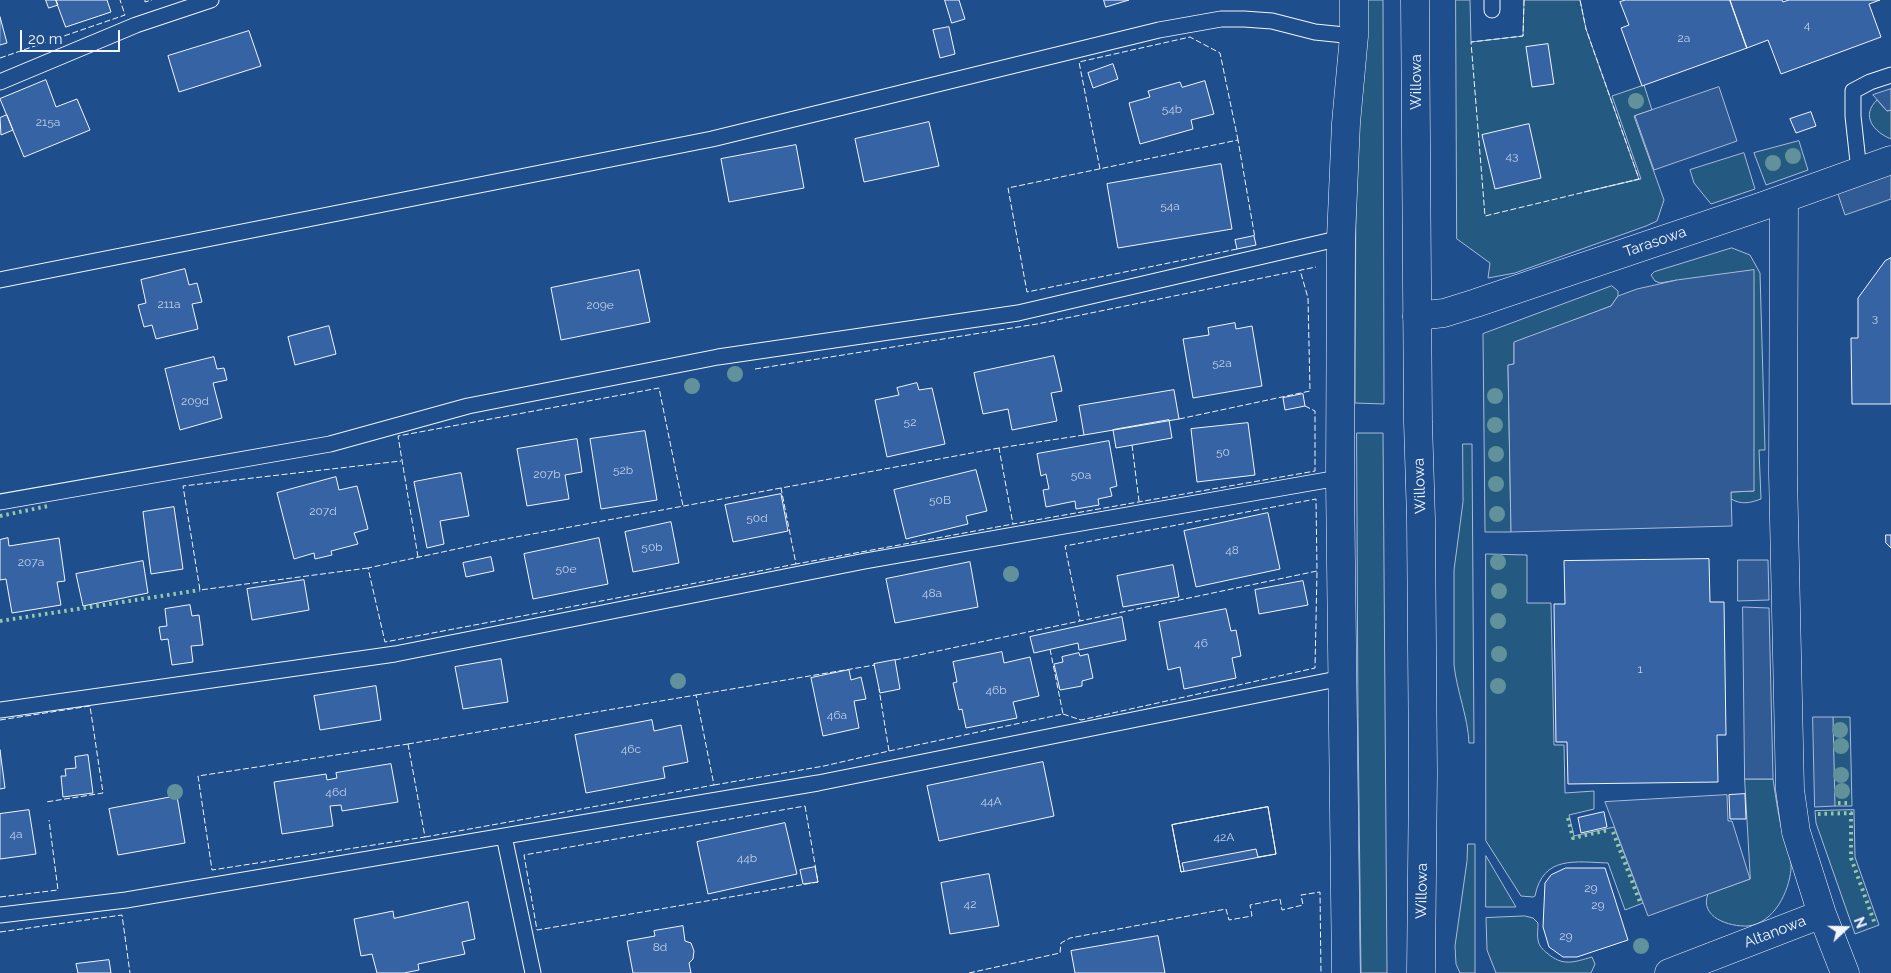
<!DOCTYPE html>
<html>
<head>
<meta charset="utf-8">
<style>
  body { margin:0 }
  #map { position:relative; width:1891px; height:973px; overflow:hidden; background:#1f4e8c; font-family:Raleway,sans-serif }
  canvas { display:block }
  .north { position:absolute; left:1821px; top:903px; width:50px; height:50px; -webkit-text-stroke:4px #1f4e8c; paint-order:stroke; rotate:69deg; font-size:14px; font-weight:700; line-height:20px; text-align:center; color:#f2f6ff }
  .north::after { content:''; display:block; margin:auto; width:18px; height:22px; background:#f2f6ff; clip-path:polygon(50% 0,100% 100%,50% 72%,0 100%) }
  .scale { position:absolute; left:20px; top:30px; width:100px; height:22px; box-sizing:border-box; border:2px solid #f2f6ff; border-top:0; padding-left:6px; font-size:15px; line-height:18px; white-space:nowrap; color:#f2f6ff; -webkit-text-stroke:4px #1f4e8c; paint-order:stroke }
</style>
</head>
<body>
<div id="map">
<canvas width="1891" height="973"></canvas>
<div class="north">N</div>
<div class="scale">20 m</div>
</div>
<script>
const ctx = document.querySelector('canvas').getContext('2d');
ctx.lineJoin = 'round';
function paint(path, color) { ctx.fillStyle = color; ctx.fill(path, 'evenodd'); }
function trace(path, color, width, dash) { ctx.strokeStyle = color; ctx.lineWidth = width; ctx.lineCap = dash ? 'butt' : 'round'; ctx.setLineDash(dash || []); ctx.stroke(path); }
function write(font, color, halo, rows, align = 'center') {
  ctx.font = font + ' Raleway,sans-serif'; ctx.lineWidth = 4; ctx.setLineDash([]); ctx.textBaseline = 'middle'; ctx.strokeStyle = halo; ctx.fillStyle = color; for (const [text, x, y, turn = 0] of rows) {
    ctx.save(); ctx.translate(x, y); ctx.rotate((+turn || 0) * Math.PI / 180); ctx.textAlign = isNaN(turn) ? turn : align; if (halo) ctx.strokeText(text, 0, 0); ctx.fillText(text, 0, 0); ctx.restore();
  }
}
const green = new Path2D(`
  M1366 0H1383L1384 404 1355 403 1356 158Z
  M1456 0H1470L1471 42 1523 36 1524 0H1580L1586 29 1639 179 1584 192 1641 179 1612 96 1644 85 1652 110 1634 116 1664 200 1657 221 1646 226 1515 273 1488 278 1490 263 1457 239Z
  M1877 100 1887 111 1891 110V139C1874 132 1860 116 1877 100Z
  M1799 141 1808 170 1766 185 1754 153Z
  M1744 153 1755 189 1711 204 1694 183 1690 170Z
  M1732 248 1750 255 1760 273 1765 450H1759L1761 499C1750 503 1742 505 1731 499V492L1754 491 1677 280 1660 283 1655 281 1651 275 1654 272Z
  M1612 286 1618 291V296L1611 306 1514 343V364L1508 365 1511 532H1485L1483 334Z
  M1357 433H1383L1387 973H1361L1358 720Z
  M1463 444H1472L1474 743H1469C1468 717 1457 692 1454 665V570L1463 502Z
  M1486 554 1527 555V603H1551L1554 745H1564L1565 793 1594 791V809L1569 815 1574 836 1614 827 1643 903 1625 910 1608 863C1576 862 1543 855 1535 896L1533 897 1521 896 1486 841Z
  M1833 717H1850L1852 806H1835Z
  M1745 779H1773C1776 799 1779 820 1784 839 1787 849 1792 858 1791 869 1789 892 1774 923 1748 926 1729 927 1699 917 1708 894L1750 879Z
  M1854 810 1855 857 1879 925 1855 934 1816 823 1815 811Z
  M1468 844H1475V973H1460L1456 964 1455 946 1467 861Z
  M1486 856 1516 907H1486Z
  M1525 916 1533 918 1538 923C1538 929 1537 935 1538 940 1539 946 1543 950 1547 953 1563 967 1574 962 1592 957L1595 964 1591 973H1496L1487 950 1486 918Z`);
paint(green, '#245a82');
trace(green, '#a8bbd7', 1);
const parking = new Path2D(`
  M1719 87 1737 141 1654 170 1635 116Z
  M1891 89V110L1887 111 1873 95Z
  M1891 172V199L1845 215 1837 191Z
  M1754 270V491L1731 492 1732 526 1511 532 1508 365 1514 364V342L1611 306 1618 296 1637 289 1677 280Z
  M1738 560H1768L1769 600 1738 601Z
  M1743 607 1769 608 1773 779H1745Z
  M1813 717H1833L1835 806 1815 807Z
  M1727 795 1728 821H1732L1750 879 1648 916 1605 802Z`);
paint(parking, '#305b95');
trace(parking, '#a8bbd7', 1);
const building = new Path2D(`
  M46 0H56L58 5 49 8Z
  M56 0H107L111 12 66 27Z
  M945 0H959L965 19 952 23Z
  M1104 0H1129L1106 7Z
  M1626 0H1730L1747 48 1642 86 1621 28 1629 25 1620 2Z
  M1730 0H1782L1783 2 1789 0H1880L1869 4 1881 37 1781 74 1768 40 1747 48Z
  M0 17 7 43 0 45Z
  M949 27 955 54 940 58 933 30Z
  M249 31 261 66 179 92 168 56Z
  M1548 44 1554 84 1532 87 1526 47Z
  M1113 64 1118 79 1093 88 1088 73Z
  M46 80 56 107 77 99 90 130 24 157 0 99Z
  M1205 81 1214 114 1191 120 1193 129 1140 144 1129 103 1150 97 1148 91 1180 82 1182 87Z
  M1811 112 1816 126 1796 133 1790 119Z
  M7 115 13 130 1 135 0 118Z
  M929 122 939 166 864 182 855 139Z
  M1529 124 1541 178 1495 189 1482 135Z
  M796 145 804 188 729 202 721 159Z
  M1221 164 1232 229 1118 248 1107 184Z
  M1254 236 1256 245 1237 249 1235 240Z
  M1891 258V404H1852L1851 338H1858V298L1885 261Z
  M185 269 189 285 197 283 202 302 192 304 198 329 156 339 152 325 144 327 138 305 146 303 141 280Z
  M639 270 650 322 561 340 551 288Z
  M1235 323 1236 329 1252 326 1262 386 1193 398 1183 339 1209 335 1208 328Z
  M329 326 336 354 295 365 288 337Z
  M1054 356 1062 391 1051 393 1057 421 1012 430 1008 409 983 414 974 373Z
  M214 357 217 369 224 368 227 380 213 383 222 418 180 430 165 369Z
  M917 383 919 390 932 388 945 444 887 457 875 400 899 395 897 388Z
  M1174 390 1179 419 1084 435 1079 406Z
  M1303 394 1305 406 1285 410 1283 398Z
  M1169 420 1172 438 1116 448 1113 430Z
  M1248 423 1255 475 1197 482 1191 429Z
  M645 431 657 500 601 509 590 439Z
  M577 439 582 472 565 475 569 499 527 506 517 449Z
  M1109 441 1117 486 1110 488 1112 496 1098 499 1099 505 1076 509 1075 501 1046 507 1043 490 1049 489 1046 474 1041 476 1037 454Z
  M976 470 987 511 966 516 968 524 906 539 894 490Z
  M461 473 469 516 440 521 444 544 427 548 414 482Z
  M336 477 339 490 357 486 368 529 354 533 358 544 331 551 332 555 315 559 314 553 294 559 277 493Z
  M781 494 788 531 733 542 725 505Z
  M174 507 183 569 151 574 143 512Z
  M1268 513 1280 569 1196 587 1184 531Z
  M671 522 679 563 633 572 625 532Z
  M1886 535H1891V548L1886 543Z
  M8 538 9 546 59 538 65 581 57 582 61 605 12 613 6 579 0 580V540Z
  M599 538 608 584 533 599 524 554Z
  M491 557 494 571 466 577 463 563Z
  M1709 559 1710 602H1724L1726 735H1717L1718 782 1568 784 1567 742H1556L1554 604H1565L1564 561Z
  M143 561 148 593 83 606 76 574Z
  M970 562 978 607 895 623 886 579Z
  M1173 565 1179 597 1123 607 1117 576Z
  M304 580 309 610 252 620 247 589Z
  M1303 581 1308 605 1259 614 1255 590Z
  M190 605 192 616 199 615 203 645 191 646 193 662 172 665 168 639 161 640 159 627 167 626 165 609Z
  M1226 609 1231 631 1236 630 1241 656 1232 658 1236 678 1184 689 1180 667 1168 670 1159 622Z
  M1122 617 1126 640 1079 650 1078 643 1034 653 1030 637Z
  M1002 652 1004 663 1030 657 1039 696 1013 702 1017 718 966 728 962 709 959 710 953 683 957 682 953 662Z
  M1079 653 1080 656 1088 654 1093 678 1082 681V686L1060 690 1054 664 1063 662 1062 657Z
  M501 659 508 702 463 709 455 667Z
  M895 660 900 689 880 693 874 664Z
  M849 670 851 680 861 677 866 699 854 701 859 728 823 736 811 678Z
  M376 686 381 720 320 730 314 696Z
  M652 720 654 731 681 725 688 762 663 767 665 778 586 793 575 735Z
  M0 750 5 788 0 789Z
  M88 755 93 793 63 797 61 776H66L65 769 76 768 75 757Z
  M1043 762 1054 816 939 841 927 786Z
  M391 764 398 802 342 811 341 805 330 806 333 826 282 834 274 782 326 774 327 780 337 778 336 773Z
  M1745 794 1746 819H1730L1729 795Z
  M177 796 185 843 118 855 109 809Z
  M1268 807 1276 854 1181 872 1172 825Z
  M1268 807 1276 854 1258 857 1256 849 1182 863 1184 871 1181 872 1172 825Z
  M29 810 36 854 0 859V814Z
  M1604 812 1607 827 1581 833 1578 818Z
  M785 823 797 874 708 894 697 842Z
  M815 867 818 882 803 884 800 870Z
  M1566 868H1605L1628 940 1577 957H1563L1549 947 1543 927 1545 883 1551 875Z
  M989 874 999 926 950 934 941 883Z
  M468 902 475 939 462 942 465 954 418 964 419 970 404 973H377L372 954 361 956 354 919 393 911 394 918Z
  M683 926 685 941 691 943 694 951 693 959 689 963 691 973H633L627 941 655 936 654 931Z
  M1158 936 1165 973H1075L1071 951Z
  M109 960 111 973H78L76 964Z`);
paint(building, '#3563a3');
trace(building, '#f2f6ff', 1);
const service = new Path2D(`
  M1492 0V10
  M0 82 136 25 211 0
  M1859 171 1853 116V91L1870 82 1891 75
  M0 280 712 139 1159 30 1221 19H1244L1272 21 1315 32 1354 36
  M0 502 330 444 468 406 718 357 1018 313 1341 238
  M0 710 395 654 865 561 1327 480H1340
  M504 836 533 973
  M0 915 126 900 818 783 1342 678`);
const minor = new Path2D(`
  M1784 199 1783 474 1790 790 1796 832 1822 914 1845 973
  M1417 316 1444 313 1476 303 1763 206 1891 160
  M1346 973 1340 480 1341 238 1346 123 1354 36V0
  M1669 973 1822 914`);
const tertiary = new Path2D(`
  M1415 0 1418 422 1421 519 1423 773 1421 973`);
trace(service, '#f2f6ff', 17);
trace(minor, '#f2f6ff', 29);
trace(tertiary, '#f2f6ff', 29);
trace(service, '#1f4e8c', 15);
trace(minor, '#1f4e8c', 28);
trace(tertiary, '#1f4e8c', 28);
trace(new Path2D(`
  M0 516 48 506
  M0 621 200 590
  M1838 803H1850
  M1818 814 1851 813V858L1875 924
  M1568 818 1573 838 1608 830
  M1613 832 1640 902`), '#97c8a6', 4, [2.5, 4]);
trace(new Path2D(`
  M145 0V2L152 0
  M1524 0 1523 36 1471 42 1485 216 1639 179 1586 29 1580 0
  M0 58 125 15 120 0
  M1100 169 1079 62 1190 37 1220 53 1238 140
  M1237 249 1027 292 1008 188 1238 140 1255 238
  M755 369 1037 324 1316 267
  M1179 419 1310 391 1308 298 1300 270
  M1084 435 999 448 1013 524 1315 471V411L1305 406
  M1132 445 1139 501
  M999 448 781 488 796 564 1013 524
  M781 488 489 542 368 568 385 642 796 564
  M418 557 398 436 659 388 683 506
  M368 568 200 590 183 486 401 461
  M895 660 1317 571 1316 499 1065 546 1080 621
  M696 695 875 665
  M1063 714 1081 720 1315 668 1317 571
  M0 720 90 706 103 793 46 802
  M408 744 696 695 714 785 425 837
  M408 744 425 837 212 870 198 776Z
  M889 751 1063 714 1050 649
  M714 785 824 766 889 751 879 689
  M805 806 818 882 537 930 524 855Z
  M0 897 58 890 49 820
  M0 932 122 915 130 973
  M969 973 1060 953 1061 943 1070 938 1226 909 1229 920 1252 916 1250 905 1280 899 1282 910 1303 905 1301 895 1320 892 1321 973`), '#f2f6ff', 1, [6, 2.5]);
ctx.fillStyle = '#61919a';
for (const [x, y] of [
  [1636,101],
  [1793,156],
  [1773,163],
  [735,374],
  [692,386],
  [1495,396],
  [1495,425],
  [1496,454],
  [1496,484],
  [1497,514],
  [1498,562],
  [1011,574],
  [1499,591],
  [1498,621],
  [1499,654],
  [678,681],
  [1498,686],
  [1840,730],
  [1841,746],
  [1841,775],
  [1842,791],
  [175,792],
  [1641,946]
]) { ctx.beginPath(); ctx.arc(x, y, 8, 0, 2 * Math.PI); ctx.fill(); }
write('12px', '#c3d1e8', null, [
  ["4",1807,25],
  ["2a",1684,38],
  ["54b",1172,109],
  ["215a",48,122],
  ["43",1512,156],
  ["54a",1170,206],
  ["211a",169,304],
  ["209e",600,305],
  ["3",1875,318],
  ["52a",1222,363],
  ["209d",195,401],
  ["52",910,422],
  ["50",1223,452],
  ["52b",623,470],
  ["207b",547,474],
  ["50a",1081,475],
  ["50B",940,500],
  ["207d",323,511],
  ["50d",757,518],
  ["50b",652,547],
  ["48",1232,550],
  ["207a",31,562],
  ["50e",566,569],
  ["48a",932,593],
  ["46",1201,643],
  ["1",1640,669],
  ["46b",996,690],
  ["46a",837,715],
  ["46c",631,749],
  ["46d",336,792],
  ["44A",991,801],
  ["4a",16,834],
  ["42A",1224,837],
  ["44b",747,858],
  ["29",1591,888],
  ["42",970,904],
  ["29",1598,905],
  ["29",1566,936],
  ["8d",660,947]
]);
write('15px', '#f2f6ff', '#1f4e8c', [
  ["Willowa",1416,82,-90],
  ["Tarasowa",1655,242,-19],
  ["Willowa",1420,486,-92],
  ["Willowa",1422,891,-89],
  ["Altanowa",1775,932,-21]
]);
</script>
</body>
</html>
